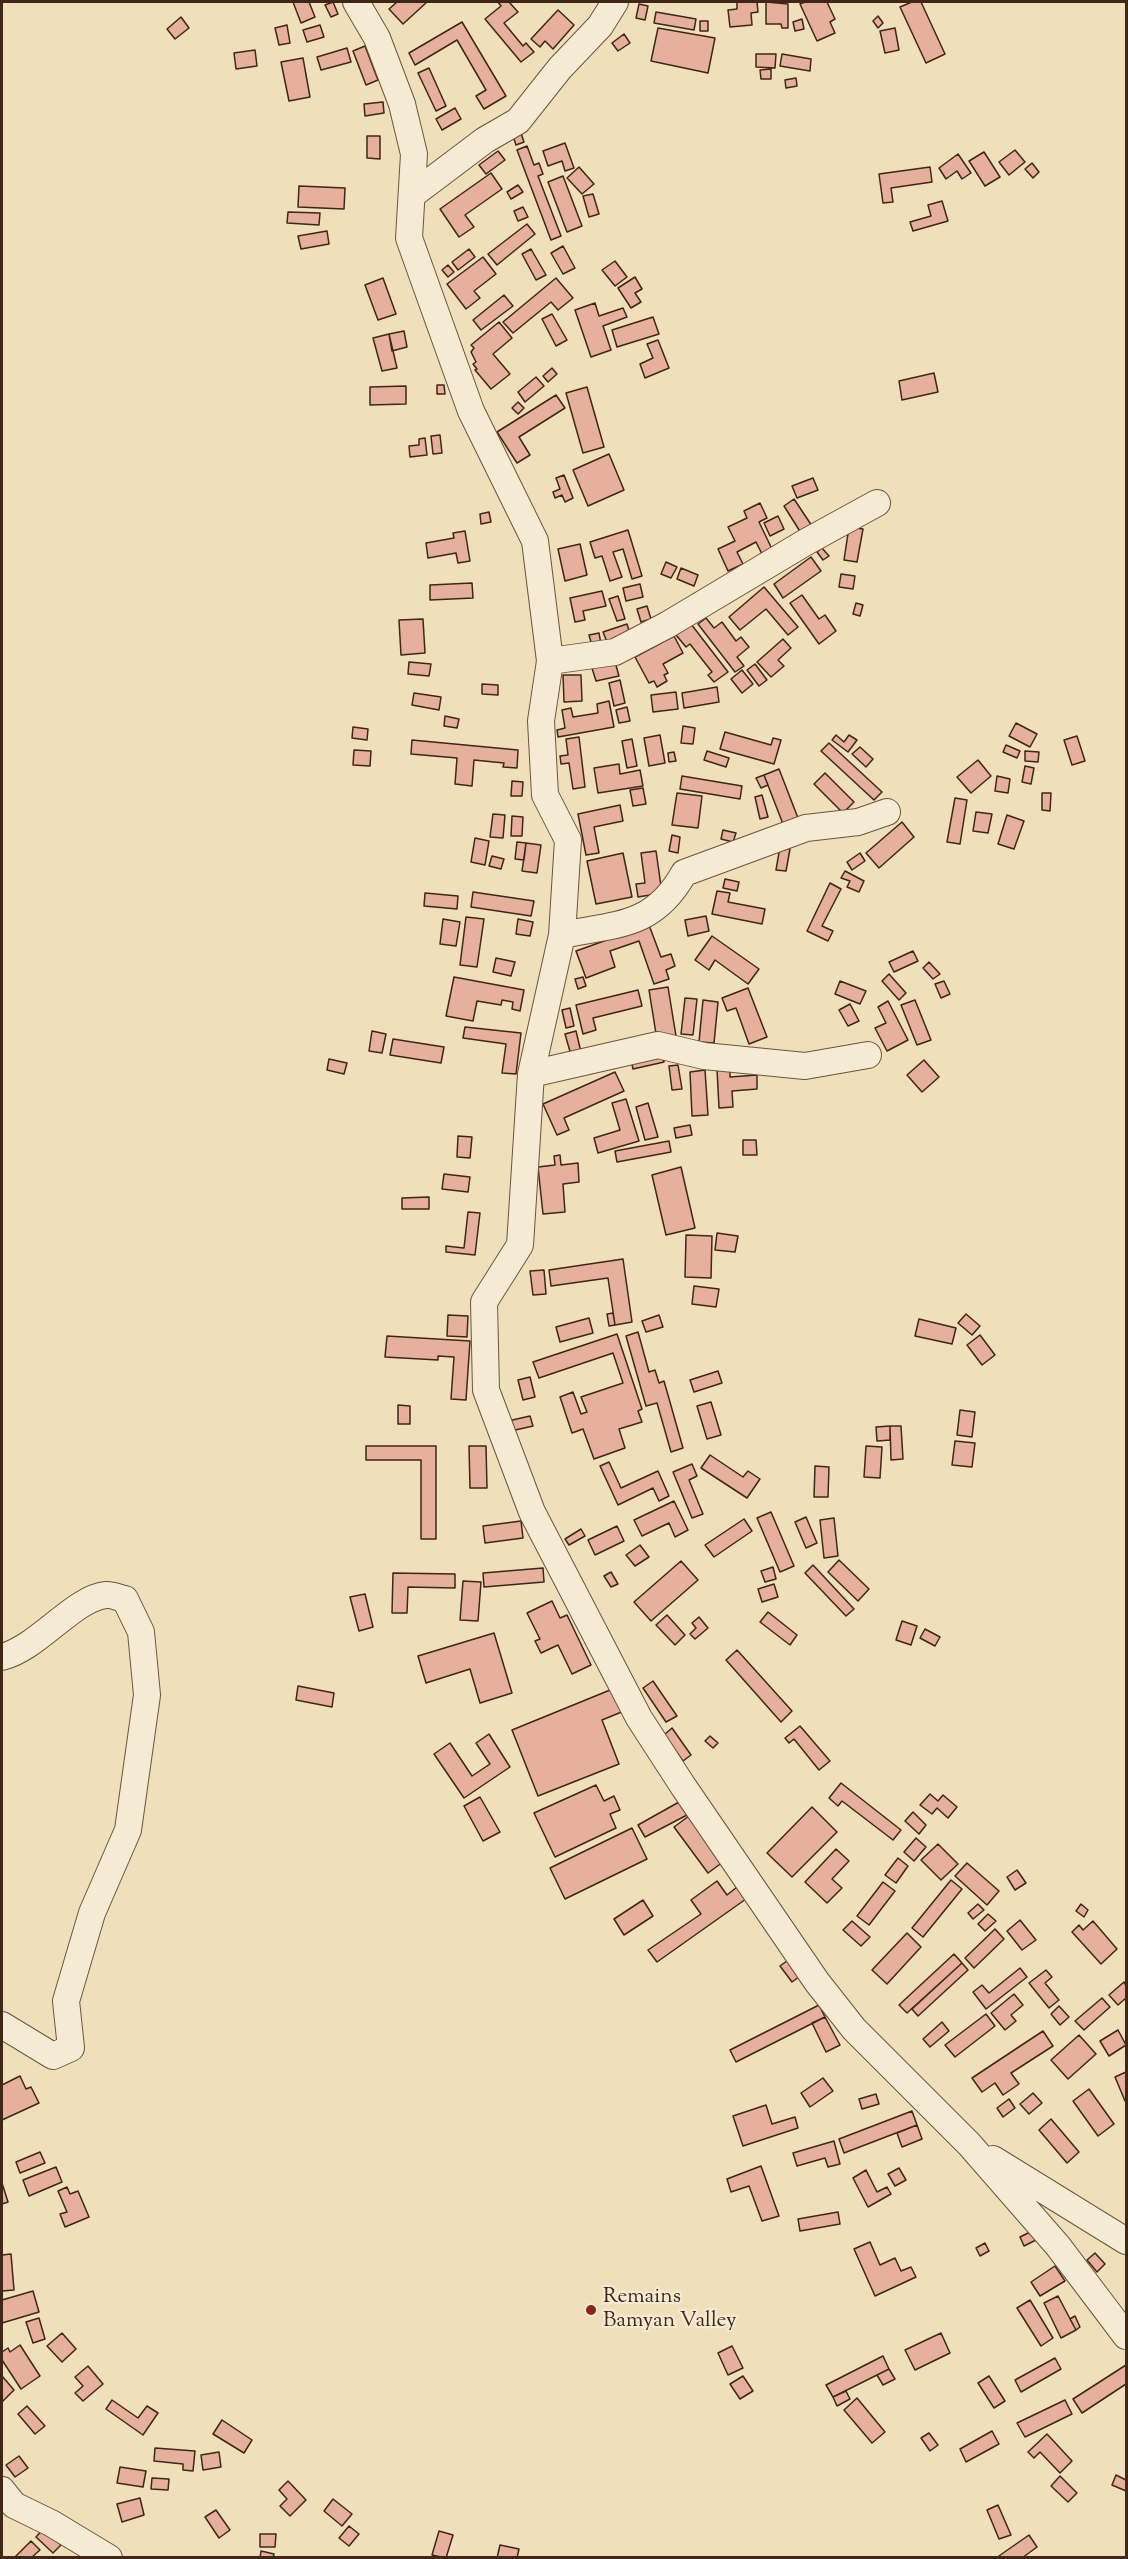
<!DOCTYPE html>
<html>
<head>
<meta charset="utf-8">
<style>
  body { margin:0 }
  #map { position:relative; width:1128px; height:2559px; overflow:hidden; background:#f0dfbb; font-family:"Sorts Mill Goudy",serif }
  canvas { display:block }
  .frame { position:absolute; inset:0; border:3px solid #3f2616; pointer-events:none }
</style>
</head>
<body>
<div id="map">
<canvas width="1128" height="2559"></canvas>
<div class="frame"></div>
</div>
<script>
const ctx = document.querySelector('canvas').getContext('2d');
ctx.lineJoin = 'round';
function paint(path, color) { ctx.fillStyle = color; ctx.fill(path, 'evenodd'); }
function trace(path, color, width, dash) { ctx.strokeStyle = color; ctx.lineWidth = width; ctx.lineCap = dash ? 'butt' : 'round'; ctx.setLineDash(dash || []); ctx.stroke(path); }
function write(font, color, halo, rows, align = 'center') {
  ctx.font = font + ' "Sorts Mill Goudy",serif'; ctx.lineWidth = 4.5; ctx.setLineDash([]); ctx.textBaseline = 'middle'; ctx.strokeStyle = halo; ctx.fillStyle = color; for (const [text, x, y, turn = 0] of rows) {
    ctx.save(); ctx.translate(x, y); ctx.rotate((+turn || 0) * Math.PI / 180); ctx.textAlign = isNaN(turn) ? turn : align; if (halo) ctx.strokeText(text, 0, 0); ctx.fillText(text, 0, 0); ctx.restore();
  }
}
const building = new Path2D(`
  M293 2H309L315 17 301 23Z
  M333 2 338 14 331 17 325 5Z
  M397 2H427L403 24 389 9Z
  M498 2H509L518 12 504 23 523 46 526 43 534 52 521 62 485 19 501 6Z
  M737 2H757L758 12 751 13 752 25 730 27 728 10 737 9Z
  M766 2 788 4V28H782L781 24H766Z
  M805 2H827L835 19 830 22 835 33 817 41 800 4Z
  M912 2H921L945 54 926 63 900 7Z
  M639 4 648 6 645 20 636 18Z
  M558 10 574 25 553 49 545 41 540 47 531 39Z
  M656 12 696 19 694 30 654 23Z
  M878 16 883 23 878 28 873 21Z
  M181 17 189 28 175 39 167 29Z
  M802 19 804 29 795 31 793 22Z
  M700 21H708V31H700Z
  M462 22 506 96 484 109 476 96 486 90 457 40 415 65 409 53Z
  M287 25 290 43 279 45 275 28Z
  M320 25 324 37 307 42 303 30Z
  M658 28 715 38 708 73 651 61Z
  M895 28 899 50 885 53 880 31Z
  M624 34 630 43 618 51 612 43Z
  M365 46 378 80 366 85 353 51Z
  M347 48 351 62 321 70 317 57Z
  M255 50 257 66 236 69 234 53Z
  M756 54H776L775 68 756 67Z
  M782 54 811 59 810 71 780 66Z
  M303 58 310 97 289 101 281 62Z
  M429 68 446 106 436 111 418 73Z
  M771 69V79H761L760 70Z
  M796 78 797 86 786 88 785 80Z
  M383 102 384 113 365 116 364 104Z
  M455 108 461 119 442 130 436 119Z
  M520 130 524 142 516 145 512 133Z
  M367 136H380V159L367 158Z
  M565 143 574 168 565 171 562 161 548 166 543 151Z
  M527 146 534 165 539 163 543 174 538 176 561 236 551 240 517 150Z
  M1015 150 1025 162 1009 175 999 162Z
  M498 151 505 160 486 174 479 165Z
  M984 152 1000 177 985 186 969 161Z
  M958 154 971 173 962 179 957 171 946 179 939 168Z
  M1032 163 1039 172 1033 178 1025 169Z
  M579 167 594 184 582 194 567 178Z
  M930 167 932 182 891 188 893 202 883 203 879 174Z
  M491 173 502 189 465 215 474 227 459 237 440 209Z
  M563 176 582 226 567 232 548 182Z
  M518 185 523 192 511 199 507 192Z
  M299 186 345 188 344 209 298 207Z
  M593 194 599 214 589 217 583 196Z
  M942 201 948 221 913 231 910 222 931 216 928 205Z
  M523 207 528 217 518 221 514 211Z
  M288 212 320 213 319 225 287 223Z
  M527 224 535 234 497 265 488 254Z
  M327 231 329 244 301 249 298 236Z
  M563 246 575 268 563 274 551 253Z
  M469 249 475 257 458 270 452 262Z
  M531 249 546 275 536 280 522 254Z
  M483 257 496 274 474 291 480 298 466 309 447 284Z
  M615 261 627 277 615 286 602 270Z
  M448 265 454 272 448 277 442 270Z
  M635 277 642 289 635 293 641 302 631 308 618 288Z
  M383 278 396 314 378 320 365 285Z
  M556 278 573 298 558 310 551 302 513 333 503 322Z
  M504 295 513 306 481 330 473 320Z
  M595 303 599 316 623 308 627 317 603 326 611 350 591 357 575 310Z
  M552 314 567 340 556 346 542 319Z
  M653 317 659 334 617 347 612 330Z
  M499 322 512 338 493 354 510 374 491 389 475 370 477 369 473 364 476 362 471 352 474 348 471 345Z
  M404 331 407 347 392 351 389 334Z
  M389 334 397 368 382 371 373 338Z
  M658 340 669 368 645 378 640 364 653 358 647 344Z
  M552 368 557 374 548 382 543 376Z
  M934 373 938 392 902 400 899 381Z
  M536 377 544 386 525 402 518 392Z
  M437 385H444L445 394H437Z
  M406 386V404L370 405V387Z
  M587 387 604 447 583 453 566 393Z
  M556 395 565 408 519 437 530 455 517 463 497 432Z
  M518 402 524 408 518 414 512 408Z
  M440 435 442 453 433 454 431 436Z
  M425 438 427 455 410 457 409 446 419 445V439Z
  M609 454 624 490 588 506 573 470Z
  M564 475 573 498 565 502 562 495 555 498 553 492 560 489 556 478Z
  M813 478 818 490 797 498 792 486Z
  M794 499 812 526 801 533 784 506Z
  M760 503 767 518 759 522 772 549 762 554 756 542 737 552 743 564 728 571 718 549 735 541 728 527 747 518 744 511Z
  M489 512 491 522 481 524 480 514Z
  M778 516 784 529 770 536 764 523Z
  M849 527 863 529 857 562 844 560Z
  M628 530 642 576 632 579 623 549 613 552 622 577 610 581 602 556 595 558 590 542Z
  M465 531 470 561 458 563 456 553 428 558 426 543 454 538 453 533Z
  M580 544 587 575 565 581 558 549Z
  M822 548 829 556 823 560 817 552Z
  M811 557 821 571 783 598 774 584Z
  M666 562 677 567 671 578 661 574Z
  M681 568 698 575 694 586 677 579Z
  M841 574 855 576 853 589 839 587Z
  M472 583 473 598 430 600V585Z
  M640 584 643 597 626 601 623 588Z
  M764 587 798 627 788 635 766 609 740 630 729 617Z
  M602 591 606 606 583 611 585 620 575 622 570 598Z
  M802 595 819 619 825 615 836 631 819 644 790 603Z
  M618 596 625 619 617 621 609 599Z
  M856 603 863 605 860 616 853 614Z
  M647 606 651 619 641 622 637 609Z
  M706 618 714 628 722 622 736 641 741 637 749 647 737 657 744 666 735 672 698 624Z
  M423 619 425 653 401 655 399 620Z
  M627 624 630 634 607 642 603 632Z
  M691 624 728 672 714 682 708 675 712 672 690 644 686 647 676 635Z
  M599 633 601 644 592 646 589 635Z
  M674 636 683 653 663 664 668 673 664 675 667 681 657 687 654 681 649 683 635 657Z
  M783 639 791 648 778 660 784 666 771 677 757 662Z
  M409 662 431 664 429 676 408 674Z
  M615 662 619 676 596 681 592 668Z
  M755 664 767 680 759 686 747 670Z
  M742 670 753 684 742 693 731 679Z
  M563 675H581L582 701 564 702Z
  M620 680 625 703 614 706 609 683Z
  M482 684 498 685V695L482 694Z
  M717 687 719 702 684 708 682 693Z
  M676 692 678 709 653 712 651 695Z
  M414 693 441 697 439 710 412 705Z
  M609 701 614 727 558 737 557 730 565 728 562 710 571 708 573 717 598 713 597 704Z
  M627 707 630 721 619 723 616 710Z
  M445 716 459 719 457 728 444 726Z
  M1016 723 1037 734 1030 747 1009 736Z
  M683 726 695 728 693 744 681 743Z
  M353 727 368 729 367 740 352 738Z
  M725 732 771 745 773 738 781 740 774 764 720 749Z
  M660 735 665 763 649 766 644 738Z
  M836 735 844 742 849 735 857 740 848 752 832 740Z
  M1077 736 1085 761 1072 765 1064 740Z
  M579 737 585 787 573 789 569 763 561 764 560 756 568 755 566 739Z
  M632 739 637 766 627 768 622 741Z
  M412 740 518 750 517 768 503 767 504 763 474 760 472 786 455 784 457 758 411 754Z
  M829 743 882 792 874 800 821 751Z
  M1006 745 1020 751 1017 758 1003 752Z
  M860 747 873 759 866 767 852 754Z
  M354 750 371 751 370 766 353 765Z
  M707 751 729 758 726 767 704 760Z
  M1025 751 1039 752 1038 762 1025 761Z
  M674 752 676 761 669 762 668 753Z
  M978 760 991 776 971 793 957 777Z
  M619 764 620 774 640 770 643 786 598 793 594 768Z
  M1025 766 1034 768 1031 784 1022 782Z
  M779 769 798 818 783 824 764 775Z
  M825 773 854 802 843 813 814 784Z
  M764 775 768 785 761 788 756 778Z
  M682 776 742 786 740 799 680 789Z
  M997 776 1010 779 1008 793 995 791Z
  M512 781 523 782 522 796H511Z
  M643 788 646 804 633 806 630 790Z
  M677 793 702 796 698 828 672 825Z
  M1042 793H1051L1050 811 1042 810Z
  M762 795 768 817 760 819 755 797Z
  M955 798 967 800 960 844 947 842Z
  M620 805 623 821 594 827 599 853 586 855 578 814Z
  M976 812 992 814 988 833 973 831Z
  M493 814 505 815 503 838 490 837Z
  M1007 815 1024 821 1014 849 998 844Z
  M512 816 523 817 522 836H511Z
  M902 822 914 837 879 868 866 853Z
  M723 830 736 833 733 842 721 839Z
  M672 835 680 837 678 853 669 851Z
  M475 838 489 841 485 865 471 862Z
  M517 842 526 843 524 860 515 859Z
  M526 843 541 845 537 873 522 871Z
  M780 847 790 849 786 871 776 870Z
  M656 851 662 893 638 897 636 884 645 883 641 853Z
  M623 853 632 897 596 904 587 861Z
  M860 853 865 861 852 870 847 862Z
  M492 856 504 859 501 869 489 866Z
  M845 871 864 881 859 892 847 887 850 881 841 878Z
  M725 879 739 882 737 891 723 888Z
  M830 883 841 889 822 926 833 931 828 941 807 931Z
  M717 891 730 893 728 902 765 909 762 924 712 914Z
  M473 892 534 901 531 916 471 907Z
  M425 893 458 896 457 909 424 906Z
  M706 916 709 931 688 936 685 920Z
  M466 917 484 919 477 967 460 965Z
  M443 919 460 922 456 946 440 944Z
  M518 919 533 922 530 936 516 934Z
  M649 925 661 957 671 954 675 966 666 970 669 979 654 984 639 941 610 951 615 967 586 978 576 951Z
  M712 936 759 969 748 984 715 960 709 970 695 960Z
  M913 951 918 961 894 972 889 962Z
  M496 958 515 962 511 976 493 972Z
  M929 962 940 974 933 979 923 968Z
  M889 974 906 993 899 1000 882 981Z
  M454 977 524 990 520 1011 512 1009 513 1002 502 1000 501 1005 477 1001 473 1021 446 1016Z
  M583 977 586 986 578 989 575 979Z
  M840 981 866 991 860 1004 835 994Z
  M944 981 950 994 941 998 935 984Z
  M668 987 676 1036 657 1040 649 990Z
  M748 988 767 1037 749 1044 736 1008 727 1011 722 998Z
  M638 990 642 1006 593 1018 596 1030 583 1034 576 1005Z
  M685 998 697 999 693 1035 681 1034Z
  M703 1000 718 1002 714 1043 699 1042Z
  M915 1000 931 1040 917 1045 901 1005Z
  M888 1001 908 1040 887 1051 875 1028 886 1023 878 1007Z
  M850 1004 859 1021 848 1026 839 1010Z
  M570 1008 574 1026 566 1028 562 1010Z
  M465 1027 521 1033 516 1074 502 1073 506 1044 463 1038Z
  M372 1031 386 1034 382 1053 369 1051Z
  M576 1031 581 1052 571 1055 565 1034Z
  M393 1039 444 1047 441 1063 390 1055Z
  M662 1053 664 1062 633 1069 631 1060Z
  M329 1059 347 1063 344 1074 327 1070Z
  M924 1060 939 1077 922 1092 907 1075Z
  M678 1065 682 1089 672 1090 669 1066Z
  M730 1068V1077L757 1075V1089L732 1091 733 1107 719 1108 717 1069Z
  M705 1070 708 1115 692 1116 690 1072Z
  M615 1072 624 1091 564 1118 569 1130 557 1135 543 1104Z
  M626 1099 639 1141 598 1153 594 1138 620 1130 612 1103Z
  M648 1103 658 1137 645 1140 636 1107Z
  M690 1125 692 1135 676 1138 674 1128Z
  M458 1136 472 1137 470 1158 457 1157Z
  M743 1140H756L757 1155H743Z
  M669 1141 671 1152 617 1162 615 1151Z
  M560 1155 561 1165 578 1163 579 1182 563 1184 565 1212 543 1214 538 1167 555 1165 554 1156Z
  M681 1167 695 1228 666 1235 652 1175Z
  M444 1174 470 1177 468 1192 442 1189Z
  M429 1197V1209H402V1198Z
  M468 1212 480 1213 475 1255 446 1252V1246L464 1248Z
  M717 1233 738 1236 735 1252 715 1250Z
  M686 1235 712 1236 711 1278 685 1277Z
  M623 1259 632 1322 615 1325 608 1278 551 1286 549 1270Z
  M544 1270 546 1294 533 1295 530 1271Z
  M694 1286 719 1289 716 1307 692 1304Z
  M613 1313 615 1325 609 1326 607 1314Z
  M966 1314 980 1326 972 1335 958 1323Z
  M448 1315 468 1316 467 1337 447 1336Z
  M659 1315 663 1327 646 1332 642 1321Z
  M589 1318 593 1333 560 1342 556 1327Z
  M919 1319 956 1328 952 1344 915 1336Z
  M638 1332 649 1372 655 1370 659 1383 664 1381 683 1448 671 1452 657 1403 646 1406 626 1336Z
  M617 1334 642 1409 638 1411 642 1422 619 1429 625 1448 594 1459 583 1429 572 1433 560 1397 573 1392 581 1414 587 1412 581 1397 623 1383 613 1353 539 1378 533 1362Z
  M980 1335 995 1355 982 1365 967 1345Z
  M387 1336 470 1341 466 1400 451 1399 454 1357 438 1356V1360L385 1357Z
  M718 1371 722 1383 694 1392 690 1380Z
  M530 1377 535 1397 523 1400 518 1380Z
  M711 1402 721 1435 707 1439 697 1406Z
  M398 1405 410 1406V1424H398Z
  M960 1410 975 1412 972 1437 957 1435Z
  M530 1416 533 1426 511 1431 508 1421Z
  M890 1426V1440L877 1441 876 1427Z
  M890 1426H901L903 1459 891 1460Z
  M955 1441 975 1443 972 1467 952 1465Z
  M366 1446H436V1539H421V1460H366Z
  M469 1446H486L487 1488H470Z
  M866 1446 882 1447 880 1478 864 1477Z
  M710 1455 743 1477 748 1471 760 1479 747 1498 701 1468Z
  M609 1462 621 1488 658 1471 669 1496 659 1501 653 1488 618 1505 600 1466Z
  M692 1464 697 1476 689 1480 703 1514 692 1518 673 1472Z
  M815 1466 829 1467 828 1497H814Z
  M674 1501 688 1530 675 1537 669 1523 642 1536 634 1520Z
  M771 1512 794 1566 780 1572 757 1518Z
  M806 1517 817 1543 806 1548 795 1522Z
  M834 1518 838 1556 824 1558 820 1520Z
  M744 1519 752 1531 714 1557 705 1545Z
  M521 1521 523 1538 485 1543 483 1526Z
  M617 1526 624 1541 595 1555 588 1540Z
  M581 1529 585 1536 569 1545 565 1539Z
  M640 1545 649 1557 635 1566 626 1555Z
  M839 1560 869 1589 858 1601 828 1572Z
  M681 1561 698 1580 651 1621 634 1602Z
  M813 1565 854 1609 846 1616 805 1573Z
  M773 1567 776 1579 765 1582 761 1571Z
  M543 1568 544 1582 484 1587 483 1573Z
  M611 1572 618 1584 611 1587 604 1576Z
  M393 1573 455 1574V1588L408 1587 407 1613H392Z
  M463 1581 481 1582 478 1621 460 1620Z
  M774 1584 778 1597 762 1602 758 1589Z
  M365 1594 373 1627 359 1631 350 1597Z
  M552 1601 560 1618 567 1615 591 1665 572 1674 558 1645 541 1653 535 1641 540 1639 527 1613Z
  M768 1612 797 1635 790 1645 760 1622Z
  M667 1615 685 1635 675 1645 656 1625Z
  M699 1617 708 1628 695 1639 690 1634 696 1628 692 1623Z
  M902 1621 917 1626 911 1645 896 1640Z
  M925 1629 940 1637 935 1646 920 1638Z
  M494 1633 512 1693 480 1703 470 1669 426 1683 418 1656Z
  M737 1650 792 1711 781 1722 726 1660Z
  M653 1681 677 1716 666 1722 643 1688Z
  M298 1686 334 1693 332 1707 296 1700Z
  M615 1688 624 1711 602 1720 619 1764 538 1796 512 1730Z
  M800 1726 830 1761 819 1770 794 1739 789 1743 785 1738Z
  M672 1728 691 1755 683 1761 664 1735Z
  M489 1734 510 1767 464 1798 434 1754 450 1743 472 1776 490 1764 476 1743Z
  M710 1736 718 1743 713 1748 705 1741Z
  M841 1783 901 1830 893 1840 842 1801 838 1806 829 1798Z
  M596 1785 604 1801 614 1796 620 1810 610 1814 616 1828 555 1857 534 1813Z
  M930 1794 938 1801 943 1795 957 1807 948 1818 937 1808 932 1814 920 1805Z
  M480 1797 500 1832 483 1841 464 1806Z
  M679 1802 687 1815 645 1837 638 1825Z
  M812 1807 837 1832 792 1877 767 1853Z
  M913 1812 926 1825 919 1834 905 1821Z
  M689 1816 723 1862 708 1873 674 1827Z
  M632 1828 647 1859 565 1899 550 1868Z
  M916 1838 926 1847 914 1861 904 1852Z
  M938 1844 958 1864 941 1880 921 1860Z
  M836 1849 849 1861 832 1879 842 1888 827 1903 805 1882Z
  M898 1858 908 1866 896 1883 885 1875Z
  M967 1863 999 1891 987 1905 955 1876Z
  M1017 1870 1026 1883 1015 1890 1007 1877Z
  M951 1880 962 1889 923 1937 912 1928Z
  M717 1881 727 1895 737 1887 746 1899 657 1962 648 1950 701 1914 691 1900Z
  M883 1882 895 1891 869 1925 857 1916Z
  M643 1900 653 1916 624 1935 614 1919Z
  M978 1904 984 1910 973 1919 968 1913Z
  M1081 1904 1088 1910 1084 1917 1076 1911Z
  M988 1914 996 1921 985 1931 978 1924Z
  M1020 1920 1036 1940 1022 1950 1007 1931Z
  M852 1921 870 1937 861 1946 843 1930Z
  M1093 1921 1117 1949 1101 1964 1072 1932 1079 1925 1083 1930Z
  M995 1929 1004 1939 974 1968 965 1958Z
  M907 1933 921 1947 887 1984 872 1970Z
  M954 1954 962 1963 907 2013 899 2005Z
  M791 1958 803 1974 792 1982 780 1966Z
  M962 1963 968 1970 918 2016 912 2009Z
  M1020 1968 1027 1977 986 2009 973 1992 982 1985 989 1993Z
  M1046 1970 1052 1977 1045 1983 1059 2000 1049 2008 1029 1983Z
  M1124 1982 1126 1986V1998L1118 2005 1109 1995Z
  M1014 1994 1023 2005 1011 2015 1016 2021 1005 2030 991 2013Z
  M1102 1998 1110 2007 1084 2030 1075 2021Z
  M819 2005 825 2017 736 2062 730 2050Z
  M1059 2006 1069 2017 1060 2025 1051 2014Z
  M986 2014 995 2026 955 2057 945 2045Z
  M825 2017 840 2045 826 2052 812 2023Z
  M942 2022 949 2031 930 2047 923 2039Z
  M1118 2030 1126 2045 1109 2056 1100 2041Z
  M1043 2031 1053 2046 1011 2073 1019 2084 1003 2095 995 2083 982 2092 972 2078Z
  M1079 2035 1096 2054 1068 2079 1051 2060Z
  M1126 2072V2100L1125 2101 1115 2077Z
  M20 2076 26 2089 31 2087 39 2103 2 2120V2085Z
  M823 2078 833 2091 810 2107 801 2093Z
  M1089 2089 1114 2124 1098 2136 1073 2101Z
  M1033 2093 1042 2103 1029 2114 1020 2104Z
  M876 2094 879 2104 862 2109 859 2099Z
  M1009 2099 1015 2108 1003 2117 997 2108Z
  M766 2105 772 2124 795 2117 798 2128 743 2146 733 2116Z
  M912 2111 917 2125 844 2153 839 2139Z
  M1051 2119 1079 2152 1067 2163 1039 2130Z
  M917 2125 922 2139 902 2147 897 2133Z
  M834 2141 840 2164 828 2167 825 2158 797 2166 793 2153Z
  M40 2152 45 2163 20 2173 16 2162Z
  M761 2166 779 2216 762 2221 749 2186 731 2192 727 2179Z
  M56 2167 62 2182 29 2196 23 2180Z
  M899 2168 906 2180 895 2186 888 2174Z
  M866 2170 877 2192 887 2187 891 2194 868 2207 853 2178Z
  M2 2183 8 2202 2 2204Z
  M67 2187 70 2194 78 2191 89 2217 65 2227 60 2214 67 2212 58 2191Z
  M838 2212 840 2224 800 2231 798 2219Z
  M1036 2229 1040 2238 1024 2246 1020 2237Z
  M870 2242 880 2265 895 2258 901 2271 911 2267 916 2277 875 2296 854 2249Z
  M985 2243 989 2251 980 2256 976 2248Z
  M1095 2253 1105 2264 1097 2272 1087 2260Z
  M11 2254 14 2290 2 2291V2255Z
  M1055 2266 1065 2281 1040 2296 1031 2282Z
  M33 2291 39 2312 2 2323V2300Z
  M1058 2296 1076 2330 1061 2338 1044 2303Z
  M1030 2300 1053 2338 1041 2346 1017 2308Z
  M1075 2316 1080 2327 1076 2330 1070 2319Z
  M39 2318 45 2339 33 2343 26 2322Z
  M62 2333 76 2349 62 2362 47 2346Z
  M941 2333 950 2353 915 2370 905 2350Z
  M20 2345 40 2376 21 2389 2 2360V2352L8 2348 10 2352Z
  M732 2346 743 2368 728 2375 718 2353Z
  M883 2356 889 2369 833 2397 826 2385Z
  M1055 2358 1061 2369 1021 2392 1015 2380Z
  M1126 2365V2384L1082 2413 1073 2399Z
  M88 2366 103 2384 83 2401 75 2393 83 2386 75 2377Z
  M889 2369 895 2379 883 2385 877 2375Z
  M2 2376 14 2390 2 2402Z
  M743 2376 753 2391 740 2399 730 2384Z
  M989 2376 1005 2401 994 2408 978 2383Z
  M846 2391 850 2399 837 2406 833 2397Z
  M857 2398 885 2432 872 2443 844 2410Z
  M112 2400 138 2418 147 2406 158 2413 143 2435 106 2409Z
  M1065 2400 1072 2414 1025 2437 1017 2423Z
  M27 2406 45 2426 35 2434 18 2414Z
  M222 2420 252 2440 244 2453 213 2434Z
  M992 2431 999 2444 966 2462 960 2449Z
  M929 2433 938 2445 930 2451 921 2438Z
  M1047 2434 1072 2461 1060 2473 1040 2452 1034 2458 1028 2452Z
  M155 2448 195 2451 193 2471 183 2470V2464L154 2461Z
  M219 2452 221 2467 203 2470 201 2455Z
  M19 2456 28 2468 15 2477 6 2465Z
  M120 2467 146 2471 143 2487 117 2483Z
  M1116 2475 1126 2480V2491L1112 2485Z
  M1060 2476 1077 2493 1068 2502 1051 2486Z
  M152 2478 169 2479 168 2490 151 2489Z
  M288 2481 306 2500 290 2516 280 2506 287 2499 279 2490Z
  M140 2498 144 2515 122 2522 117 2504Z
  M333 2499 352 2514 342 2526 324 2511Z
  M998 2505 1011 2535 999 2539 987 2510Z
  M216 2510 230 2530 219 2538 205 2517Z
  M349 2526 359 2534 349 2546 339 2538Z
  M43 2529 61 2545 53 2553 36 2537Z
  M439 2531 453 2535 446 2558 432 2555Z
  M260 2534H276L275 2547H260Z
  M1029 2535 1037 2547 1022 2558H996Z
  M31 2541 40 2550 31 2558H14Z
  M500 2545 519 2549 517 2558H497Z
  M261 2551 274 2554 273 2558H260Z`);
paint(building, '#e6b09d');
trace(building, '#3f2616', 1.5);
const minor = new Path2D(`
  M356 2 377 38 402 104 414 154 409 238 471 411 535 541 550 661 541 721 545 795 568 840 562 935 531 1074 520 1245 484 1302 486 1390 532 1512 639 1718 683 1786 817 1982 854 2029 969 2144 1058 2246 1126 2336
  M412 195 485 140 518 121 560 68 600 26 615 2
  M550 661 615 652 667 625 806 542 877 503
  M562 935C617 924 654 927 684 873L806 828 858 822 887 812
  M531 1074 658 1045 704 1056 805 1066 868 1055
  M2 1657C38 1648 74 1598 106 1595 111 1594 119 1598 125 1599L141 1632 147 1695 128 1830 92 1913 66 2001 71 2048 53 2056 2 2025
  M993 2159 1126 2241
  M2 2490 14 2505 51 2523 109 2558`);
trace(minor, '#6b543f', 28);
trace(minor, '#f5ead3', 26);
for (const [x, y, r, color] of [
  [591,2310,6,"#8f2418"]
]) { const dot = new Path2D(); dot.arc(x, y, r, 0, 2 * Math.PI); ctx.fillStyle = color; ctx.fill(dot); trace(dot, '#f5ead3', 2); }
write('21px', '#3f2616', '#f5ead3', [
  ["Remains",603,2298],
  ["Bamyan Valley",603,2322]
], 'left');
</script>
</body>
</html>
